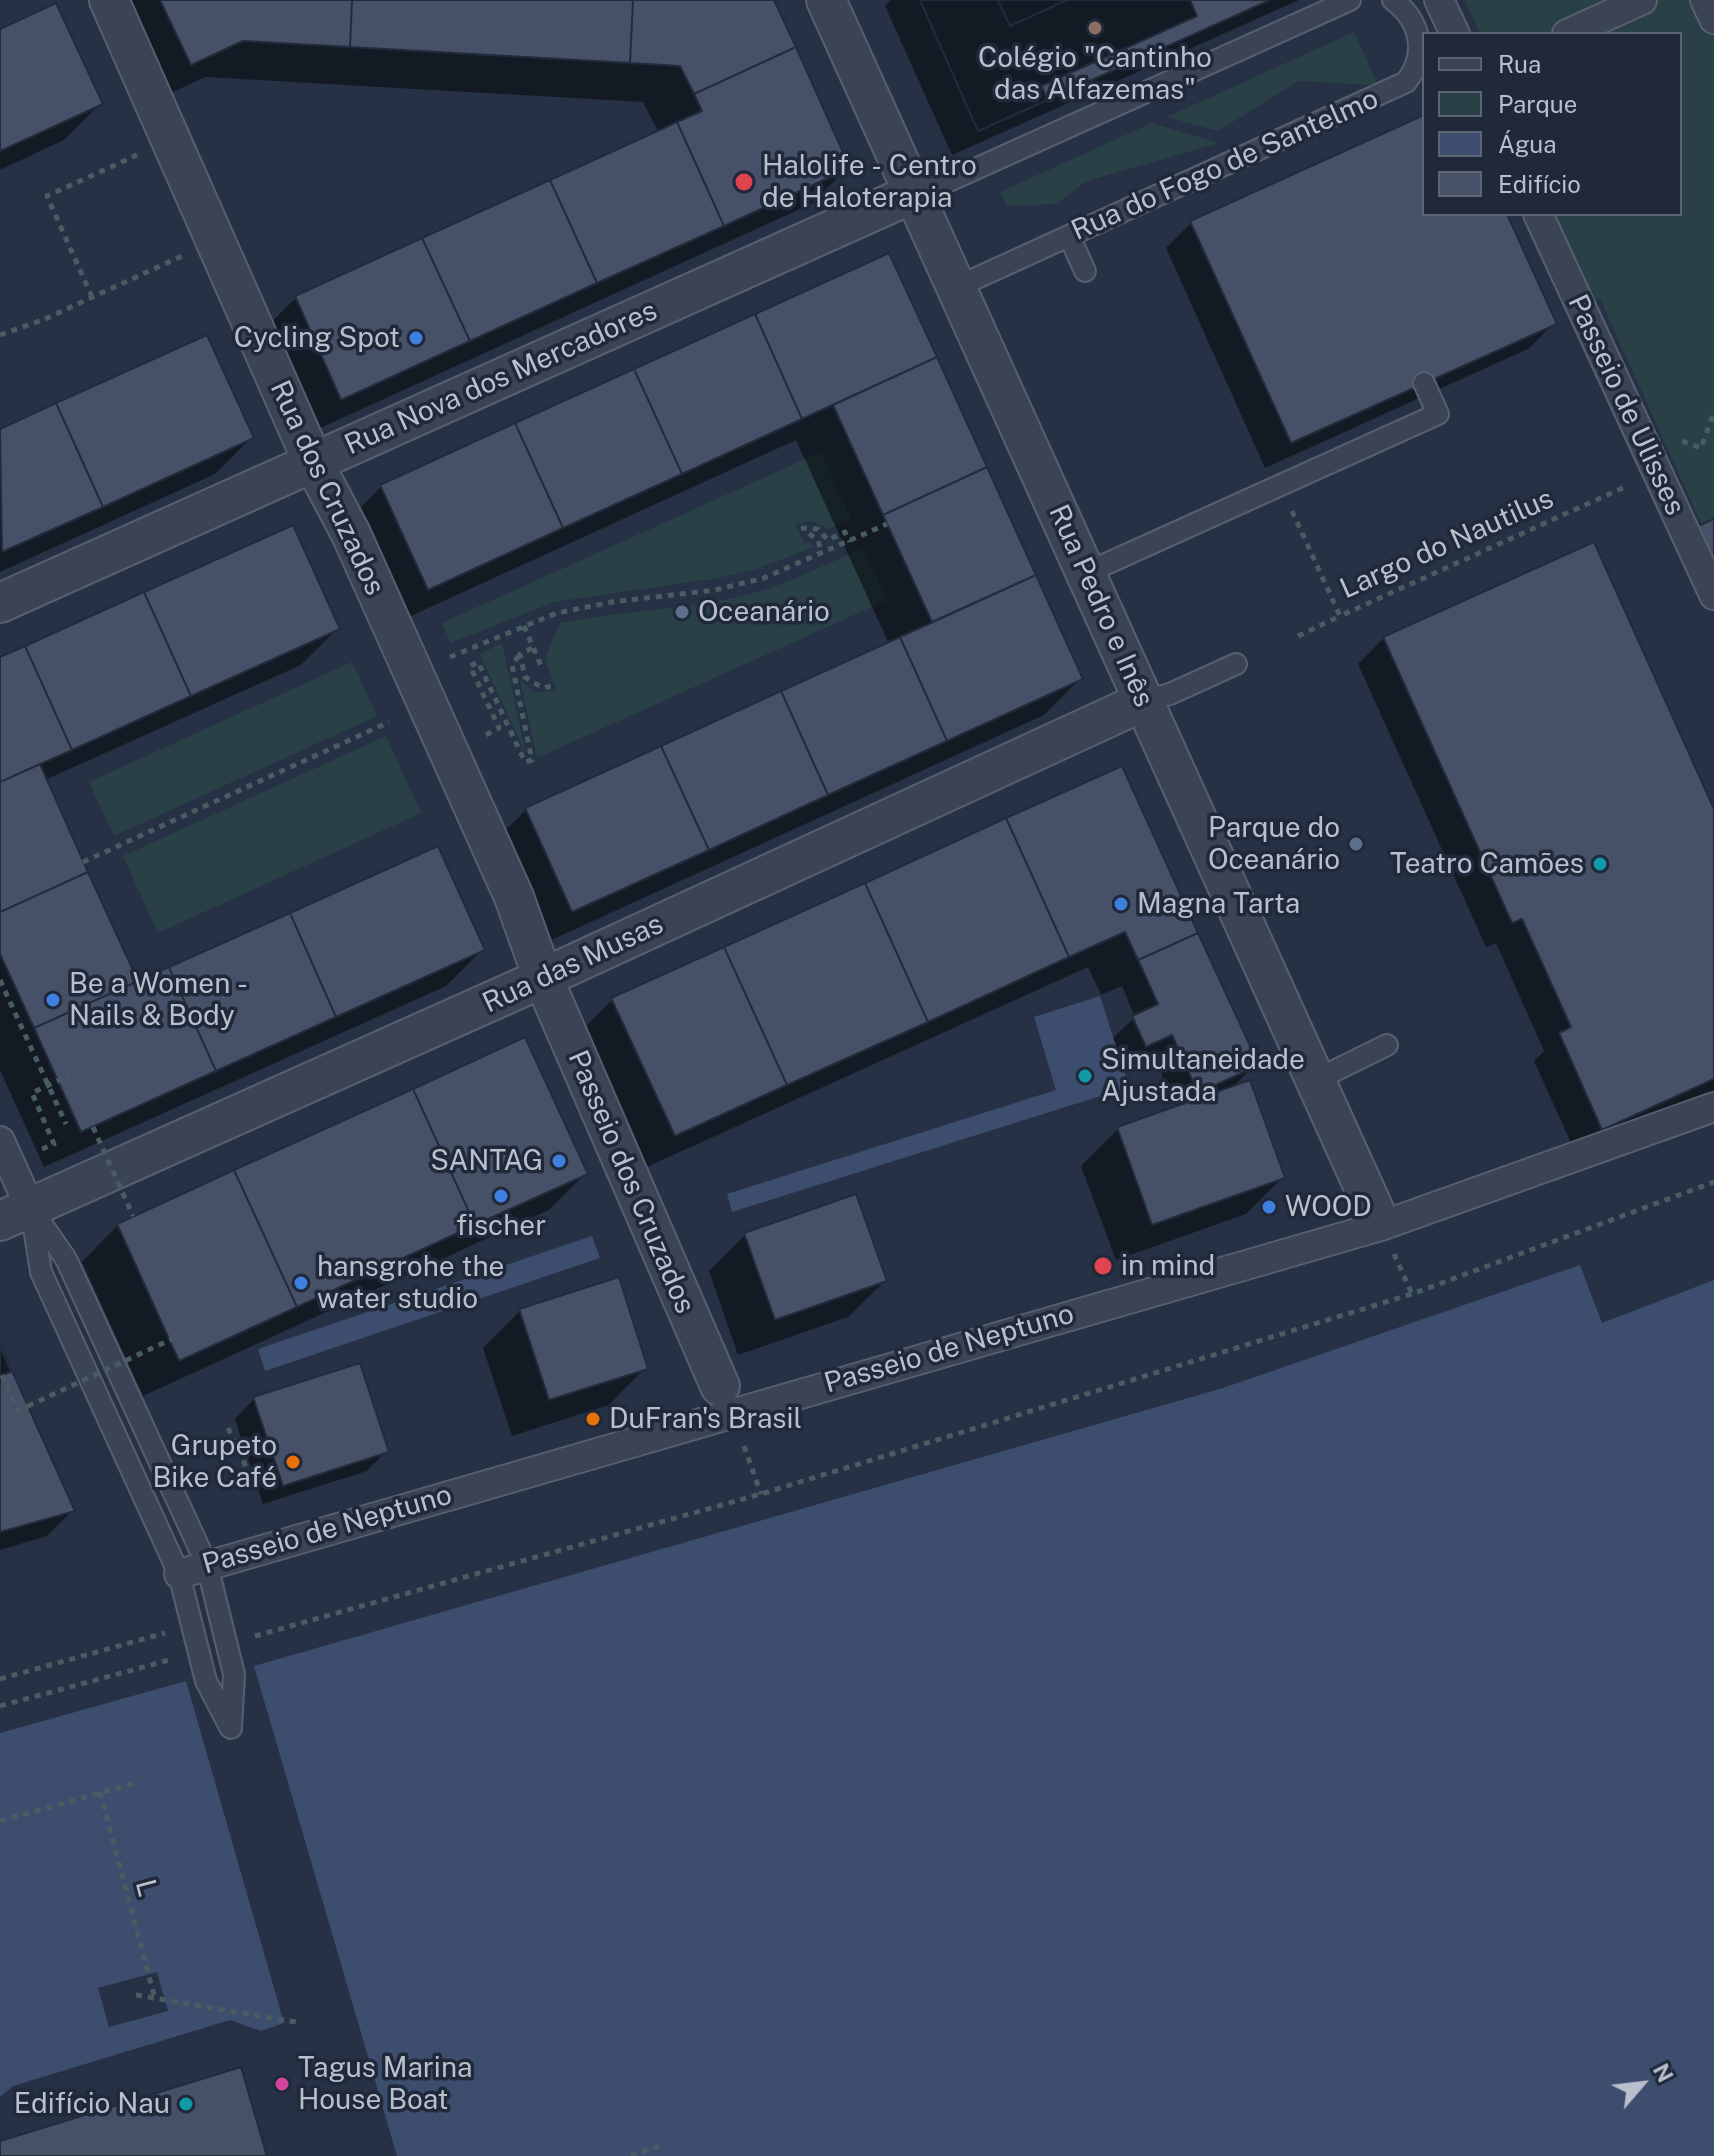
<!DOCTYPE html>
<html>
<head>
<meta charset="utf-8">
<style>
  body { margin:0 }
  #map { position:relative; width:1714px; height:2156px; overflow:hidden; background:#273145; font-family:"Public Sans",sans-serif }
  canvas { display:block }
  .legend { position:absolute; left:1422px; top:32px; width:260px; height:184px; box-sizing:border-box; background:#20293a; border:2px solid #5d6575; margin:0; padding:10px 14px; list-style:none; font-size:24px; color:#b9bfcd }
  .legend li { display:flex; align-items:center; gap:16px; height:40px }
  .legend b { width:40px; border:2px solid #5d6575 }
  .north { position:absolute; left:1602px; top:2044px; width:80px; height:80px; -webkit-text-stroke:6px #20293a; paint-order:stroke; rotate:62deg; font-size:22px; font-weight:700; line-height:32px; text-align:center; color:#b9bfcd }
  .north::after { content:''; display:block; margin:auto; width:28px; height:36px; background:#b9bfcd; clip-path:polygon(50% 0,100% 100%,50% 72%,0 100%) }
</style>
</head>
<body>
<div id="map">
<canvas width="1714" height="2156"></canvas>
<ul class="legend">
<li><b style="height:10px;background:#3b4454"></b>Rua</li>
<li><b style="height:22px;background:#294046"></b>Parque</li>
<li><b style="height:22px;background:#3d4d6e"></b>Água</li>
<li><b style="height:22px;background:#465167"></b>Edifício</li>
</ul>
<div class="north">N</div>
</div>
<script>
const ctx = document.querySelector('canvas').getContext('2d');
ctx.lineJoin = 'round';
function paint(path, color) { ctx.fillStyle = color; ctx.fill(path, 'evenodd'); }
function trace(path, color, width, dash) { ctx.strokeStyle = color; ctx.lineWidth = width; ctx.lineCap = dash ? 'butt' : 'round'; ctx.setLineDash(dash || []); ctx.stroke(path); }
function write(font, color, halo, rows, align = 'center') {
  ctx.font = font + ' "Public Sans",sans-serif'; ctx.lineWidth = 7; ctx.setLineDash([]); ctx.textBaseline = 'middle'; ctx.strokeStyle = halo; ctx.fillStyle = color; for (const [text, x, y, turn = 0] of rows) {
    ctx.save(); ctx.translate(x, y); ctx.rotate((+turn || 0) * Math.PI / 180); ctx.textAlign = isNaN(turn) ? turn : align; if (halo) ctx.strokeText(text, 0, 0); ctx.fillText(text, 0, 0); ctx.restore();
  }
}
paint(new Path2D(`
  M1465 0H1705L1714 19V552L1600 299 1581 307 1538 214H1680V34H1480Z
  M1354 32 1378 85 1299 81 1218 131 1167 117Z
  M1152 123 1219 143 1087 181 1056 204 1007 206 1000 192Z
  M821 452 851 519 828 529 812 521 795 524 804 543H811L814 547 759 568 718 578 554 602 451 643 442 623Z
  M864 548 887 600 537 758 520 680 536 693 556 690 545 658 560 623C628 609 701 610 767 589 800 578 832 561 864 548Z
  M502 643 526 755 480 654Z
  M352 662 377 716 114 836 89 782Z
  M386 736 421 813 158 933 123 856Z`), '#294046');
paint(new Path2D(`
  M1100 996 1129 1087 732 1212 727 1194 1056 1090 1034 1017Z
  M592 1236 600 1258 265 1371 258 1349Z
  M1580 1265 1602 1323 1714 1280V2156H397L254 1666 1223 1388Z
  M186 1681 284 2023 261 2031 230 2020 13 2086 0 2097V1733Z`), '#3d4d6e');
paint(new Path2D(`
  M157 1972 168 2011 109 2027 98 1988Z`), '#273145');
paint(new Path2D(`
  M108 0H771L848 168 811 204 305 435 259 334 296 298 659 133 643 102 205 77 154 101Z
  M891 0H1299L952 155 885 6Z
  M0 30 100 104 64 140 0 170Z
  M1424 117V214H1504L1554 323 1528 349 1265 468 1166 248 1192 222Z
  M888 255 1081 678 1044 715 536 947 489 846 526 810 889 644 796 440 391 625 344 524 381 487Z
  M206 337 252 437 215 474 0 572V431Z
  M338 628 301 665 45 780 82 863 137 984 483 949 446 986 44 1167 0 1070V659Z
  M1384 638 1714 814V1092L1576 1154 1534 1061 1544 1051 1496 943 1486 947 1358 664Z
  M1121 769 1256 1064 1232 1088 1283 1177 1246 1214 1116 1260 1081 1166 1118 1129 1177 1108 1152 1053 1126 1065 1113 1038 1135 1017 1122 986 1101 995 1088 967 638 1171 576 1036 613 999Z
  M585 1174 549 1210 143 1396 82 1262 118 1225Z
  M745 1235 885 1281 848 1317 738 1355 709 1271Z
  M520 1311 645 1368 609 1405 512 1436 483 1348Z
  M0 1349 73 1510 47 1536 0 1550Z
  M254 1399 386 1451 367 1471 263 1504 235 1419Z`), '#0007');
const building = new Path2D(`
  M160 0H352L350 47 243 41 191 65Z
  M352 0H633L630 63 350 47Z
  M633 0H774L796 47 694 94 680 66 630 63Z
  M920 0H1270L978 131Z
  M920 0H998L1010 26 1067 0H1190L1197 16 1041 86 1048 100 978 131Z
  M998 0H1067L1010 26Z
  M56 3 103 104 0 151V29Z
  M796 47 850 168 724 226 677 122 702 111 694 94Z
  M1424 115V214H1507L1557 324 1291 443 1190 221Z
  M677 122 724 226 597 283 550 180Z
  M550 180 597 283 470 341 422 238Z
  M422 238 470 341 341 400 295 296Z
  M889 253 937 357 802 419 755 314Z
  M755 314 802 419 682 474 634 369Z
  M207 335 254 438 103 507 56 403Z
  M937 357 987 467 883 515 833 405Z
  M634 369 682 474 563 528 515 423Z
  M56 403 103 507 2 552 0 429Z
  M515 423 563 528 428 590 380 485Z
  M987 467 1036 575 932 622 883 515Z
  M1714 519V561L1698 526Z
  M293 525 340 629 191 696 144 592Z
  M1594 542 1714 809V1079L1602 1130 1559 1033 1571 1027 1522 919 1512 923 1383 637Z
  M1036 575 1083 679 947 741 900 637Z
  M144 592 191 696 72 750 25 646Z
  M900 637 947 741 828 795 781 691Z
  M25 646 72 750 0 782V657Z
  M781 691 828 795 709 850 661 746Z
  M661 746 709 850 572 912 525 808Z
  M40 764 88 872 0 912V782Z
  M1122 766 1198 933 1138 960 1125 932 1069 957 1006 818Z
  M1006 818 1069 957 928 1022 865 883Z
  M438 846 485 950 336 1017 290 913Z
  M88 872 138 981 34 1028 0 954V912Z
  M865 883 928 1022 787 1085 724 947Z
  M290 913 336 1017 216 1071 169 967Z
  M1198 933 1259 1065 1198 1093 1172 1035 1146 1047 1132 1016 1158 1004 1138 960Z
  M724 947 787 1085 675 1136 611 998Z
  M169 967 216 1071 81 1132 34 1028Z
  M525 1037 588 1174 475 1225 413 1089Z
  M1250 1080 1285 1178 1152 1225 1117 1127Z
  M413 1089 475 1225 297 1307 234 1170Z
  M234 1170 297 1307 179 1361 117 1224Z
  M856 1194 887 1281 775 1320 744 1233Z
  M619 1277 648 1369 549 1400 519 1309Z
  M0 1344 12 1371 0 1376Z
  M0 1344 75 1511 0 1532Z
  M360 1363 389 1452 283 1486 253 1397Z
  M241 2067 267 2156H0V2141Z`);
paint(building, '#465167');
trace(building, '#222b3c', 2);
const service = new Path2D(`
  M914 193 940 185 1350 0
  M1069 236 1085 271
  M957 287 1406 82C1428 54 1421 21 1393 0
  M1086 573 1438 414 1424 383
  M1144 701 1170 694 1236 664
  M1316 1080 1387 1045
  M30 1207 66 1259 207 1565 234 1674 231 1728
  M32 1215 41 1272 179 1574 206 1681 230 1727`);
const pedestrian = new Path2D(`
  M1439 0 1455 34
  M1705 0 1714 19
  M1567 34 1642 0
  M1538 214 1714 595
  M0 1141 30 1207
  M179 1574 1381 1226 1714 1107`);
const minor = new Path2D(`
  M109 0 313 462 351 534 514 897 543 978 720 1386
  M826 0 1375 1212
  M0 603 914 193
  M0 1221 543 978 1144 701`);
trace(service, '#575f6f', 24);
trace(pedestrian, '#575f6f', 32);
trace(minor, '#575f6f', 42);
trace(new Path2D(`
  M92 297 47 196 137 155
  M0 335 45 319 182 256
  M1682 441 1701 448 1714 412
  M1292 511 1340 616 1627 486
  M820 547 818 541 803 528 818 529 828 540 845 532 850 542
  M524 626 541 666
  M1298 636 1340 616
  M532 648 520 654 525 677 543 688 552 686
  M450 657 557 613 612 602 715 590 764 578 887 524
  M486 735 499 728 470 666 478 662 525 762 532 760 512 665 520 654
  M83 862 389 722
  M0 980 66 1124
  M42 1149 54 1144 32 1093 70 1075
  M1394 1254 1412 1294
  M2 1375 18 1411 28 1406
  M228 1428 247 1469
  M744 1446 761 1494
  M255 1636 761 1494 1412 1294 1714 1182
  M0 1679 165 1633
  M0 1706 173 1659
  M100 1792 154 1995
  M0 1821 135 1783
  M136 1995 296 2022
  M631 2156 659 2146`), '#475d61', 5, [6, 6]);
trace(service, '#3b4454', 20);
trace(pedestrian, '#3b4454', 28);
trace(minor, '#3b4454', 38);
trace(new Path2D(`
  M93 1127 133 1216
  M28 1406 172 1339`), '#475d61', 5, [6, 6]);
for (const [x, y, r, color] of [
  [1095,28,8,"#8d6e63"],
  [744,182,10,"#e0444e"],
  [416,338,8,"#3f7fe0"],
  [682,612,8,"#5c6f8a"],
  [1356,844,8,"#5c6f8a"],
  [1600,864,8,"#0f9aa8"],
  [1121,904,8,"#3f7fe0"],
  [53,1000,8,"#3f7fe0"],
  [1085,1076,8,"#0f9aa8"],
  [559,1161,8,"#3f7fe0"],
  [501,1196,8,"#3f7fe0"],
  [1269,1207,8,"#3f7fe0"],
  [1103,1266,10,"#e0444e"],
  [301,1283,8,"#3f7fe0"],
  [593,1419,8,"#e8710a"],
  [293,1462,8,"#e8710a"],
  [282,2084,8,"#d1479c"],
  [186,2104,8,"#0f9aa8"]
]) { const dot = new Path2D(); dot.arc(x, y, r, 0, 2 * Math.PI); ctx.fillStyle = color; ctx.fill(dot); trace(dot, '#20293a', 3); }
write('28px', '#b9bfcd', '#20293a', [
  ["Colégio \"Cantinho",1095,58,"center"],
  ["das Alfazemas\"",1095,90,"center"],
  ["Halolife - Centro",762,166],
  ["de Haloterapia",762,198],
  ["Cycling Spot",400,338,"right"],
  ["Oceanário",698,612],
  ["Parque do",1340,828,"right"],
  ["Oceanário",1340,860,"right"],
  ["Teatro Camões",1584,864,"right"],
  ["Magna Tarta",1137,904],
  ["Be a Women -",69,984],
  ["Nails & Body",69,1016],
  ["Simultaneidade",1101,1060],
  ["Ajustada",1101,1092],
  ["SANTAG",543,1161,"right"],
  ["WOOD",1285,1207],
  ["fischer",501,1226,"center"],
  ["in mind",1121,1266],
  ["hansgrohe the",317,1267],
  ["water studio",317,1299],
  ["DuFran's Brasil",609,1419],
  ["Grupeto",277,1446,"right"],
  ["Bike Café",277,1478,"right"],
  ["Tagus Marina",298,2068],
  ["House Boat",298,2100],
  ["Edifício Nau",170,2104,"right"]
], 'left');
write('28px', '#b9bfcd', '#20293a', [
  ["Rua do Fogo de Santelmo",1225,165,-24],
  ["Rua Nova dos Mercadores",501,378,-24],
  ["Passeio de Ulisses",1626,405,65],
  ["Rua dos Cruzados",327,488,65],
  ["Largo do Nautilus",1447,544,-24],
  ["Rua Pedro e Inês",1101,606,66],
  ["Rua das Musas",573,964,-25],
  ["Passeio dos Cruzados",631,1182,67],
  ["Passeio de Neptuno",949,1349,-16],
  ["Passeio de Neptuno",327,1530,-16],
  ["L",146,1888,75]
]);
</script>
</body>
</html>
